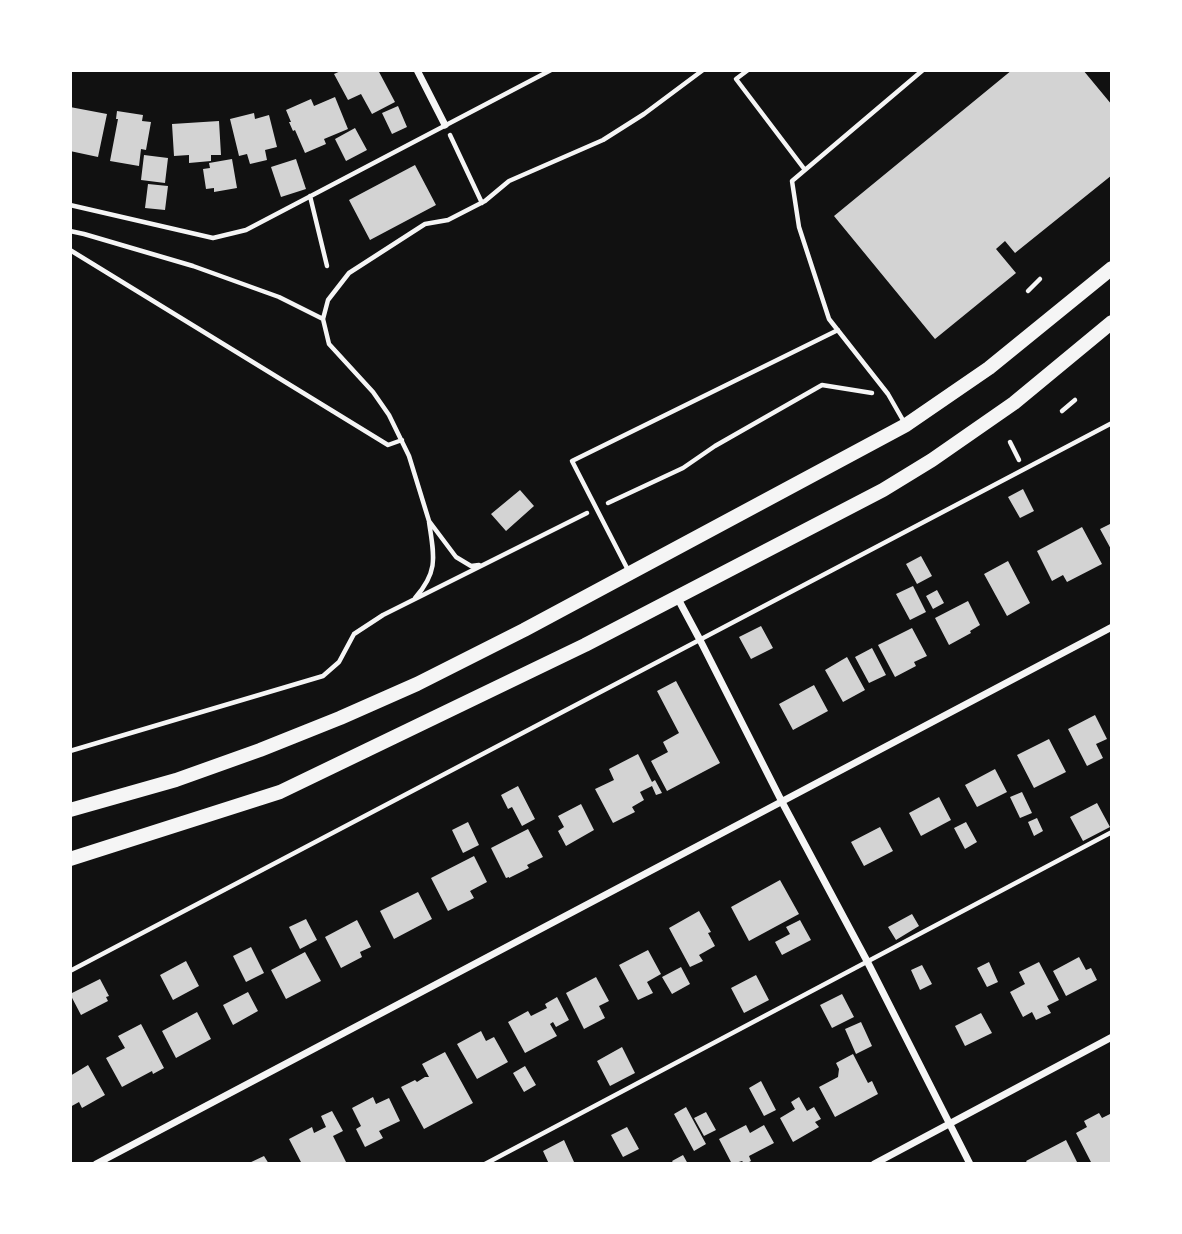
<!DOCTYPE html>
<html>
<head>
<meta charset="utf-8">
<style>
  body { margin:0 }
  #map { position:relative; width:1182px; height:1234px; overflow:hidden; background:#111; font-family:Overpass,sans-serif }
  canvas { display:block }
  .frame { position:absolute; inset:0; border:72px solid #fff; pointer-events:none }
</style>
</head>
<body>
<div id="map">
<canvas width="1182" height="1234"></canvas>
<div class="frame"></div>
</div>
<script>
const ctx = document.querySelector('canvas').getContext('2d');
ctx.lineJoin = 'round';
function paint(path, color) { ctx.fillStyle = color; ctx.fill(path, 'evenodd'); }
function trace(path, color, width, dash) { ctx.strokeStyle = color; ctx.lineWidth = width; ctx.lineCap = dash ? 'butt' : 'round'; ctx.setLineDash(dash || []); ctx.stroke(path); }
paint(new Path2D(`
  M343 70H378L395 102 372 114 361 94 348 100 334 74Z
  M1012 70H1083L1112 105V175L1015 253 1005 241 996 249 1016 273 935 339 834 216Z
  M335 97 348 129 324 139 326 144 305 153 295 130 293 131 289 122H291L286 110 311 99 314 106Z
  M398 106 407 127 392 134 382 113Z
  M70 107 107 114 98 157 70 151Z
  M117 111 143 115 142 121 151 122 146 150 141 149 139 166 110 161 118 119H116Z
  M254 113 255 119 269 115 277 147 265 150 267 160 250 164 247 154 239 156 230 119Z
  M219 121 221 155H211V161L189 163V155L174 156 172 124Z
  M355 128 367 150 346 161 335 139Z
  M144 155 168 158 165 183 141 180Z
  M232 159 237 188 214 192V188L206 189 203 169 210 168 209 163Z
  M296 159 306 189 281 197 271 167Z
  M415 165 436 205 370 240 349 200Z
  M148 184 168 186 165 210 145 208Z
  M1023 489 1034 511 1020 518 1008 497Z
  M520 490 534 506 506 531 491 514Z
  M1112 523V551L1100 529Z
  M1082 527 1102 564 1067 582 1063 575 1052 581 1037 551Z
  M921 556 932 576 917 584 906 564Z
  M1008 561 1030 603 1007 616 984 574Z
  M913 586 926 612 910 620 896 594Z
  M937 590 944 603 933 609 926 596Z
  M968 601 980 625 970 631 971 633 949 645 935 618Z
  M761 626 773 648 751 659 739 637Z
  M912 628 927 656 914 662 916 666 895 677 878 645Z
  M872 648 886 675 869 683 855 657Z
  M847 657 865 690 843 702 825 670Z
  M676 681 720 763 667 791 651 761 668 752 663 742 679 733 657 691Z
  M814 685 828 711 793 730 779 704Z
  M1095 715 1107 739 1096 744 1103 758 1087 766 1068 729Z
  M1049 739 1066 772 1034 788 1017 755Z
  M638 754 652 782 655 780 662 793 656 795 652 786 640 792 644 800 632 807 635 812 613 823 595 789 614 780 609 769Z
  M995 769 1007 792 977 807 965 785Z
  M518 786 535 819 522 826 512 807 508 809 501 795Z
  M1022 792 1032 813 1020 818 1010 797Z
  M939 797 951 820 921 836 909 813Z
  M1097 803 1110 827 1083 841 1070 817Z
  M581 804 594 830 566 846 558 831 564 827 558 816Z
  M1037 818 1043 831 1034 836 1028 822Z
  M468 822 479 845 463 853 452 830Z
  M966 822 977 842 965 849 954 828Z
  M880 827 893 851 864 866 851 842Z
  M528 829 543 857 527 865 529 868 509 878V877L506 878 491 848Z
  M474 856 487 882 470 891 474 898 448 911 431 878Z
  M780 880 799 914 749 941 731 907Z
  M418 892 432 919 394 939 380 911Z
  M699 911 711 932 708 933 715 946 699 955 703 961 690 967 669 928Z
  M912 914 919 926 896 940 888 927Z
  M306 919 317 940 300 949 289 927Z
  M357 920 371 947 360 952 362 957 341 968 325 937Z
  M800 920 811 940 782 955 775 942 790 934 786 927Z
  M251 947 264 973 246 982 233 956Z
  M648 950 661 974 647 982 653 993 638 1000 619 965Z
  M305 952 321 981 286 999 271 970Z
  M1079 957 1086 970 1091 968 1097 980 1066 996 1053 971Z
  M186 961 199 986 173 1000 160 975Z
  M989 962 998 982 987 987 977 968Z
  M1039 962 1059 1000 1047 1006 1051 1013 1036 1020 1032 1012 1023 1017 1010 992 1025 984 1019 972Z
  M922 965 932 984 920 990 911 970Z
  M681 967 690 984 672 994 662 977Z
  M756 975 769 1000 744 1013 731 988Z
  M596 977 609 1001 599 1006 605 1018 584 1029 566 993Z
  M100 979 109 996 106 997 108 1001 81 1015 70 994Z
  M248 992 258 1011 233 1025 223 1005Z
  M842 994 854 1017 832 1028 820 1005Z
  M557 997 569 1020 556 1027 553 1022 550 1024 557 1036 525 1053 508 1022 528 1011 531 1016 547 1008 545 1004Z
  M197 1012 211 1039 176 1058 162 1031Z
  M981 1013 992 1033 965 1046 955 1026Z
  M861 1022 872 1046 856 1054 845 1029Z
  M141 1024 164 1068 153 1074 152 1071 122 1087 106 1058 125 1048 118 1036Z
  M481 1031 486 1041 494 1037 508 1062 477 1079 457 1044Z
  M622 1047 635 1073 610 1086 597 1061Z
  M445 1052 473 1103 424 1129 401 1087 415 1080 417 1082 425 1077H429L422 1064Z
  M853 1054 868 1083 872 1081 878 1094 835 1117 819 1087 838 1077 839 1069 836 1063Z
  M88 1065 105 1095 82 1108 79 1102 70 1107V1076Z
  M525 1066 536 1085 524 1092 513 1073Z
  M761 1081 776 1110 764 1116 749 1088Z
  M373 1097 376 1104 389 1098 400 1121 379 1131 383 1138 365 1147 356 1129 361 1126 352 1108Z
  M799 1097 807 1111 814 1107 821 1119 815 1122 819 1127 793 1142 780 1118 795 1109 791 1102Z
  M686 1107 706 1144 694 1151 674 1114Z
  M332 1111 343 1131 333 1136 347 1164H302L289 1139 312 1127 314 1133 326 1127 321 1116Z
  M706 1112 716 1130 704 1136 694 1118Z
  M1099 1113 1102 1118 1112 1113V1164H1092L1076 1133 1087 1127 1084 1121Z
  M746 1125 750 1133 764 1125 774 1143 749 1156 751 1161 745 1164 742 1161 732 1164 719 1139Z
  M627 1127 639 1149 623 1157 611 1135Z
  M564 1140 574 1162 571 1164H549L543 1151Z
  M1066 1140 1078 1164H1028L1026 1161Z
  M683 1155 688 1164H674L672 1161Z
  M264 1156 269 1164H247Z`), '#d3d3d3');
trace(new Path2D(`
  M450 135 482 203
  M70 231 84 234 193 266 279 297 323 319
  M70 250 388 445 402 440
  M1028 291 1040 279
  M1062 411 1075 400
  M1010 442 1019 460
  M608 503 683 468 715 446 822 385 872 393
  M479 565 471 566 456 557 429 521 409 456 389 415 373 392 329 344 323 319 328 300 349 273 425 224 448 220 485 201 509 181 603 140 644 114 703 70
  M415 598C439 571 434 556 429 522
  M70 751 323 676 339 662 354 634 383 615 587 513`), '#f5f5f5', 4.5);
trace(new Path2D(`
  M748 70 736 79 805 170
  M310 196 327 266
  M70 205 213 238 246 230 551 70
  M904 422 888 394 829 319 799 227 792 181 923 70
  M628 570 572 461 838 330
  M70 971 1112 423
  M485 1164 1112 832`), '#f5f5f5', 4.5);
trace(new Path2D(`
  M417 70 445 125
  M677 597 700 640 782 802 867 961 970 1164
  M96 1164 1112 627
  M874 1164 1112 1037`), '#f5f5f5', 7);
trace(new Path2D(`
  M70 810 176 780 260 750 340 718 417 684 524 630 906 425 989 368 1112 268
  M70 859 280 792 585 645 883 490 932 460 1014 403 1112 322`), '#f5f5f5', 14);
</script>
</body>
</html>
